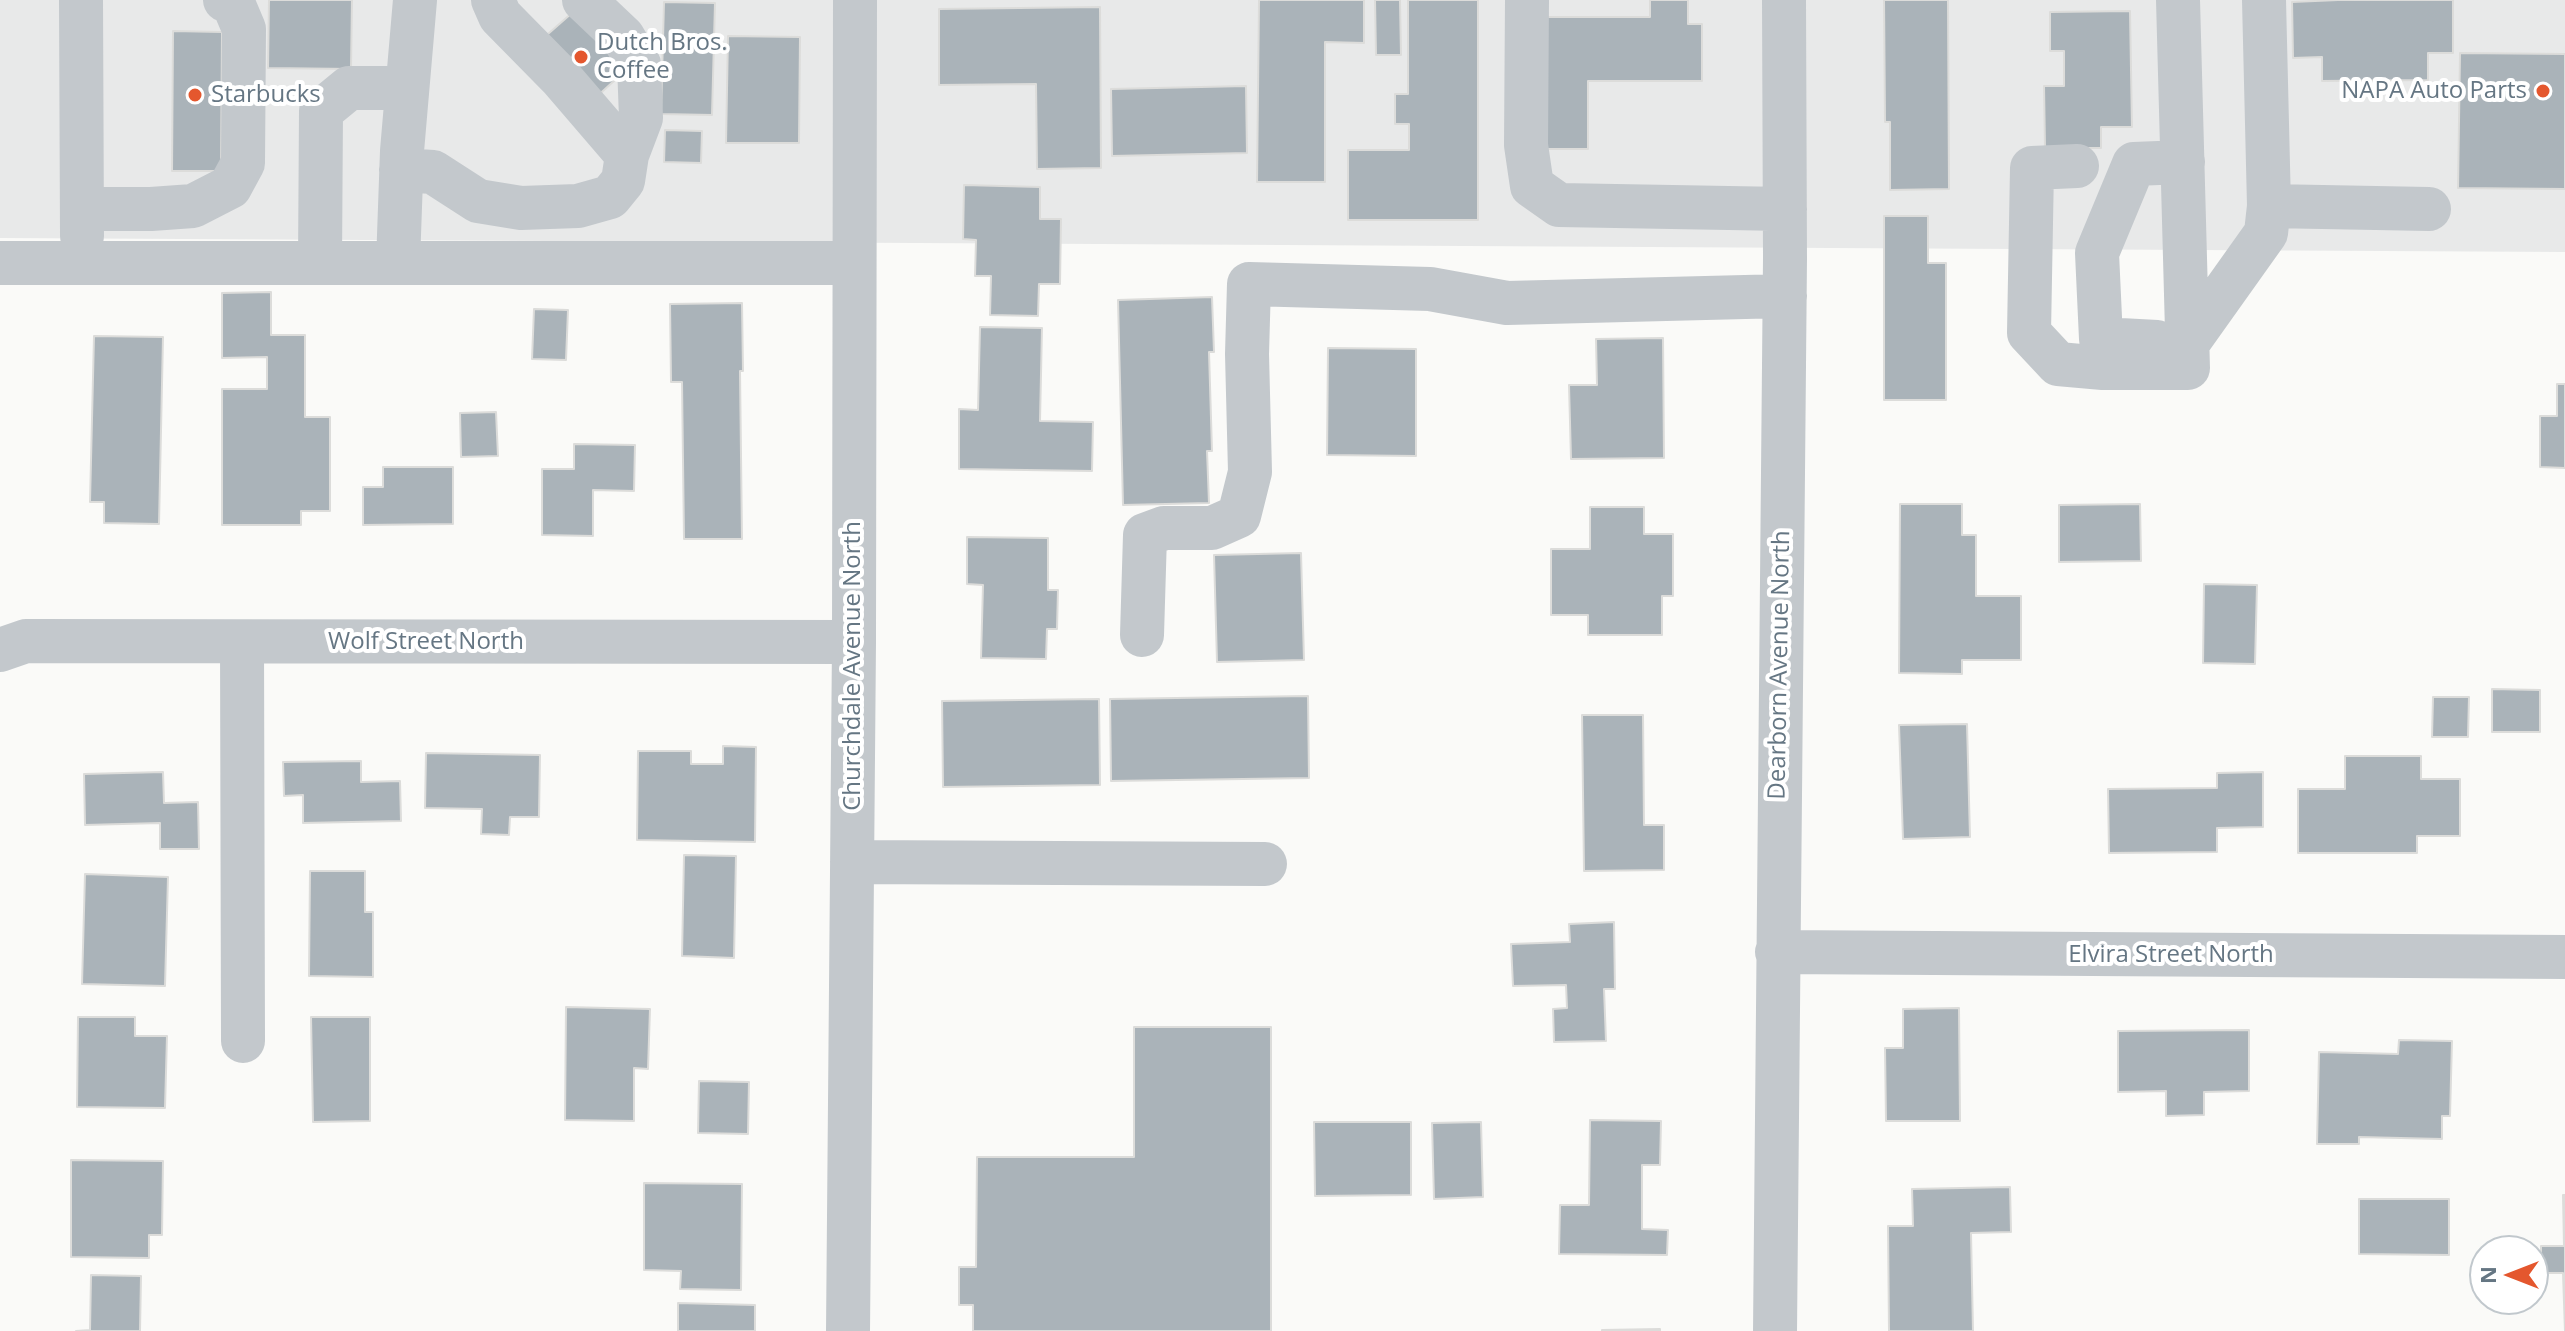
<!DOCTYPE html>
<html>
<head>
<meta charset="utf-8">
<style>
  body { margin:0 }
  #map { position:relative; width:2565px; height:1331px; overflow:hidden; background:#fafaf8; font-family:"Open Sans",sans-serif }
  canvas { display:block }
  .north { position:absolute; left:2469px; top:1235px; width:80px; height:80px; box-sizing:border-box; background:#fff; border:2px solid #c1c8cd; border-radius:50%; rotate:270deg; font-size:22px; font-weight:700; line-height:32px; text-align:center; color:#657683 }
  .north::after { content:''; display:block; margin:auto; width:28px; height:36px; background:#e4572e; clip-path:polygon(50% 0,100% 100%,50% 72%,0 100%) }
</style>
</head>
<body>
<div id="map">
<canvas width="2565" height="1331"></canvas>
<div class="north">N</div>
</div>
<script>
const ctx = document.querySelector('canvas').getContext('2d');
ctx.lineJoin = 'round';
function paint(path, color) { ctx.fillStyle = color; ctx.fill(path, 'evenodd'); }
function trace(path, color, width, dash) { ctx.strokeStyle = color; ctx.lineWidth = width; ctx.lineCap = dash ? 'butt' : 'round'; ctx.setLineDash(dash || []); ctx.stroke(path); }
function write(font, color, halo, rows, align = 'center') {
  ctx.font = font + ' "Open Sans",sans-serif'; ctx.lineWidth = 8; ctx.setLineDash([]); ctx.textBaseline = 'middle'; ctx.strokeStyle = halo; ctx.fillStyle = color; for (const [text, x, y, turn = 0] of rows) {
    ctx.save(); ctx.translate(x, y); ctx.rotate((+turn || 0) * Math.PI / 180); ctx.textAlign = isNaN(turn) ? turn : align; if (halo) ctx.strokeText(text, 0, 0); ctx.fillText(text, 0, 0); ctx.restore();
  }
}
paint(new Path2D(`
  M0 0H2565V252L0 238Z`), '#e8e9e9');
const building = new Path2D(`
  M269 0H352L351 69 268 68Z
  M1259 0H1364V43L1325 42V182H1257Z
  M1375 0H1400L1401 55H1376Z
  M1408 0H1478V220H1348V150H1409V124H1395V94H1408Z
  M1650 0H1688V24H1702V81H1588V149H1546V17H1650Z
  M1884 0H1948L1949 189 1890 190V122H1885Z
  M2338 0H2453V53H2428V80L2322 81V57L2293 58 2292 2Z
  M664 2 715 3 712 115 661 114Z
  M1100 7 1101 168 1037 169 1036 84 939 85V9Z
  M2130 11 2132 127H2101V148H2045L2044 86H2064V51H2050V12Z
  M573 12 626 70 593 100 540 41Z
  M173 31 222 32 221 171H172Z
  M728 36 800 37 799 143H726Z
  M2460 53 2565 54V189L2458 188Z
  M1246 86 1247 153 1112 156 1111 89Z
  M665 130 702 131 701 163 664 162Z
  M964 185 1040 187V219H1061L1060 284H1039L1038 316 990 315 991 276H975L976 240 963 239Z
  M1884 216H1928V263H1946V400H1884Z
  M271 292V335H305V417H330V511H301V525H222V389H267V357L222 358V293Z
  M1212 297 1214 352H1209L1212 451H1207L1209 503 1123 505 1118 300Z
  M742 303 743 371H740L742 539H684L682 382H671L670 304Z
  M534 309 568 310 566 360 532 359Z
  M980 327 1042 328 1040 421 1093 422 1092 471 959 469V409L978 410Z
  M94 336 163 337 159 524 104 523V502H90Z
  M1663 338 1664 458 1571 459 1569 385H1597L1596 339Z
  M1328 348 1416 349V456L1327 455Z
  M2557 384H2565V468L2540 467V416H2557Z
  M496 412 498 456 461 457 460 413Z
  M574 444 635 445 634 491 593 490V536L542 535V469H574Z
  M383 467H453V524L363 525V487H383Z
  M1900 504H1962V535H1976V596H2021V660H1962V674L1899 673Z
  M2140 504 2141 561 2059 562V505Z
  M1590 507H1644V534H1673V596H1662V635H1588V615H1551V549H1590Z
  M967 537 1048 538V590H1058L1057 629H1047L1046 659 981 658 983 585 967 584Z
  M1301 553 1304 660 1217 662 1214 555Z
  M2204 584 2257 585 2255 664 2203 663Z
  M2492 689 2540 690V732H2492Z
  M1308 696 1309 778 1111 781 1110 699Z
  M2433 697H2469L2468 737H2432Z
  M1099 699 1100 785 943 787 942 701Z
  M1582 715H1643L1644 825H1664V870L1584 871Z
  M1967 724 1970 837 1903 839 1899 725Z
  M723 746 756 747 755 842 637 840 638 751H691V764H723Z
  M426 753 540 755 539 817H510L509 835 481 834 482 809 425 808Z
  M2345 756H2421V779H2460V836H2417V853H2298V789H2345Z
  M361 761V782L400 781 401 821 303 823V795L284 796 283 762Z
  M163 772 164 803 198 802 199 849H160V823L85 825 84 774Z
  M2263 772V827L2217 828V852L2109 853 2108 789 2217 788V773Z
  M684 855 736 856 734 958 682 956Z
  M310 871H365V912H373V977L309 976Z
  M85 874 168 877 165 986 82 984Z
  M1614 922 1615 989H1604L1606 1041 1554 1042 1553 1009 1567 1008 1566 985 1513 986 1511 944 1570 942 1569 924Z
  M566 1007 650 1009 648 1069 634 1068V1121L565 1120Z
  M1959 1008 1960 1121H1886L1885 1048H1903V1009Z
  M78 1017H135V1036H167L165 1108 77 1107Z
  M311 1017H370V1121L313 1122Z
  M1134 1027H1271V1331H973V1305H959V1267H976L977 1157H1134Z
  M2249 1030V1091L2204 1092V1115L2166 1116V1091L2118 1092V1031Z
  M2399 1040 2452 1041 2450 1116H2442V1139L2359 1137V1144H2317L2319 1052 2398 1054Z
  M699 1081 749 1082 748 1134 698 1133Z
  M1590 1120 1661 1121 1660 1165H1642V1229L1668 1230 1667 1255 1559 1254 1560 1205H1589Z
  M1314 1122H1411V1195L1315 1196Z
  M1481 1122 1483 1197 1434 1199 1432 1123Z
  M71 1160 163 1161 162 1235H149V1258L71 1257Z
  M644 1183 742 1184 741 1290 680 1289 681 1271 644 1270Z
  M2010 1187 2011 1232 1971 1233 1973 1331H1889L1888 1226H1913L1912 1189Z
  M2563 1195H2565V1331L2563 1273H2541V1246H2564Z
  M2359 1199H2449V1255L2359 1254Z
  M91 1275 141 1276 140 1331H76L90 1330Z
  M678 1303 755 1305V1331H678Z
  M1660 1329V1331H1602V1330Z`);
paint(building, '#aab3b9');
trace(building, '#dcdcda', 2);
trace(new Path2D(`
  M81 0 82 236
  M584 0 623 37 639 64 641 118 627 155
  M1527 0 1526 145 1532 186 1559 205 1785 209
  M2077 166 2032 168 2029 333 2058 364 2103 368H2188L2178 0
  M401 170 433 172 478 201 521 208 578 206 610 197 623 181 627 155 560 77 500 16 493 0
  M2269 206 2429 209
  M82 209H151L193 206 230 187 243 163 244 29 233 3 225 0
  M0 263H854
  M320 263 321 111 349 88H407
  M398 263 402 151 415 0
  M2157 342 2101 339 2097 253 2134 164 2183 162
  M2187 344 2266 233 2269 206 2264 0
  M1142 635 1145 535 1164 528H1212L1239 516 1250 472 1247 354 1249 284 1430 289 1507 303 1785 296
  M242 642 243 1041
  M0 650 26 641 854 642
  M852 862 1265 864
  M1777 952 2565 957
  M848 1331 854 642 855 0
  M1775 1331 1785 258 1784 0`), '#c3c8cc', 44);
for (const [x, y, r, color] of [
  [581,57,8,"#e4572e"],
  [2543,91,8,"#e4572e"],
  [195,95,8,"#e4572e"]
]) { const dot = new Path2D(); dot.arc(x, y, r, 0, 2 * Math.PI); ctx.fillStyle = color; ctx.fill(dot); trace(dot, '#fff', 3); }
write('24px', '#657683', '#fff', [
  ["Dutch Bros.",597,43],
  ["Coffee",597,71],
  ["NAPA Auto Parts",2527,91,"right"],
  ["Starbucks",211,95]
], 'left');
write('24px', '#657683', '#fff', [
  ["Wolf Street North",426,642],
  ["Dearborn Avenue North",1780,665,-89],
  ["Churchdale Avenue North",853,666,-90],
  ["Elvira Street North",2171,955]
]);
</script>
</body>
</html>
